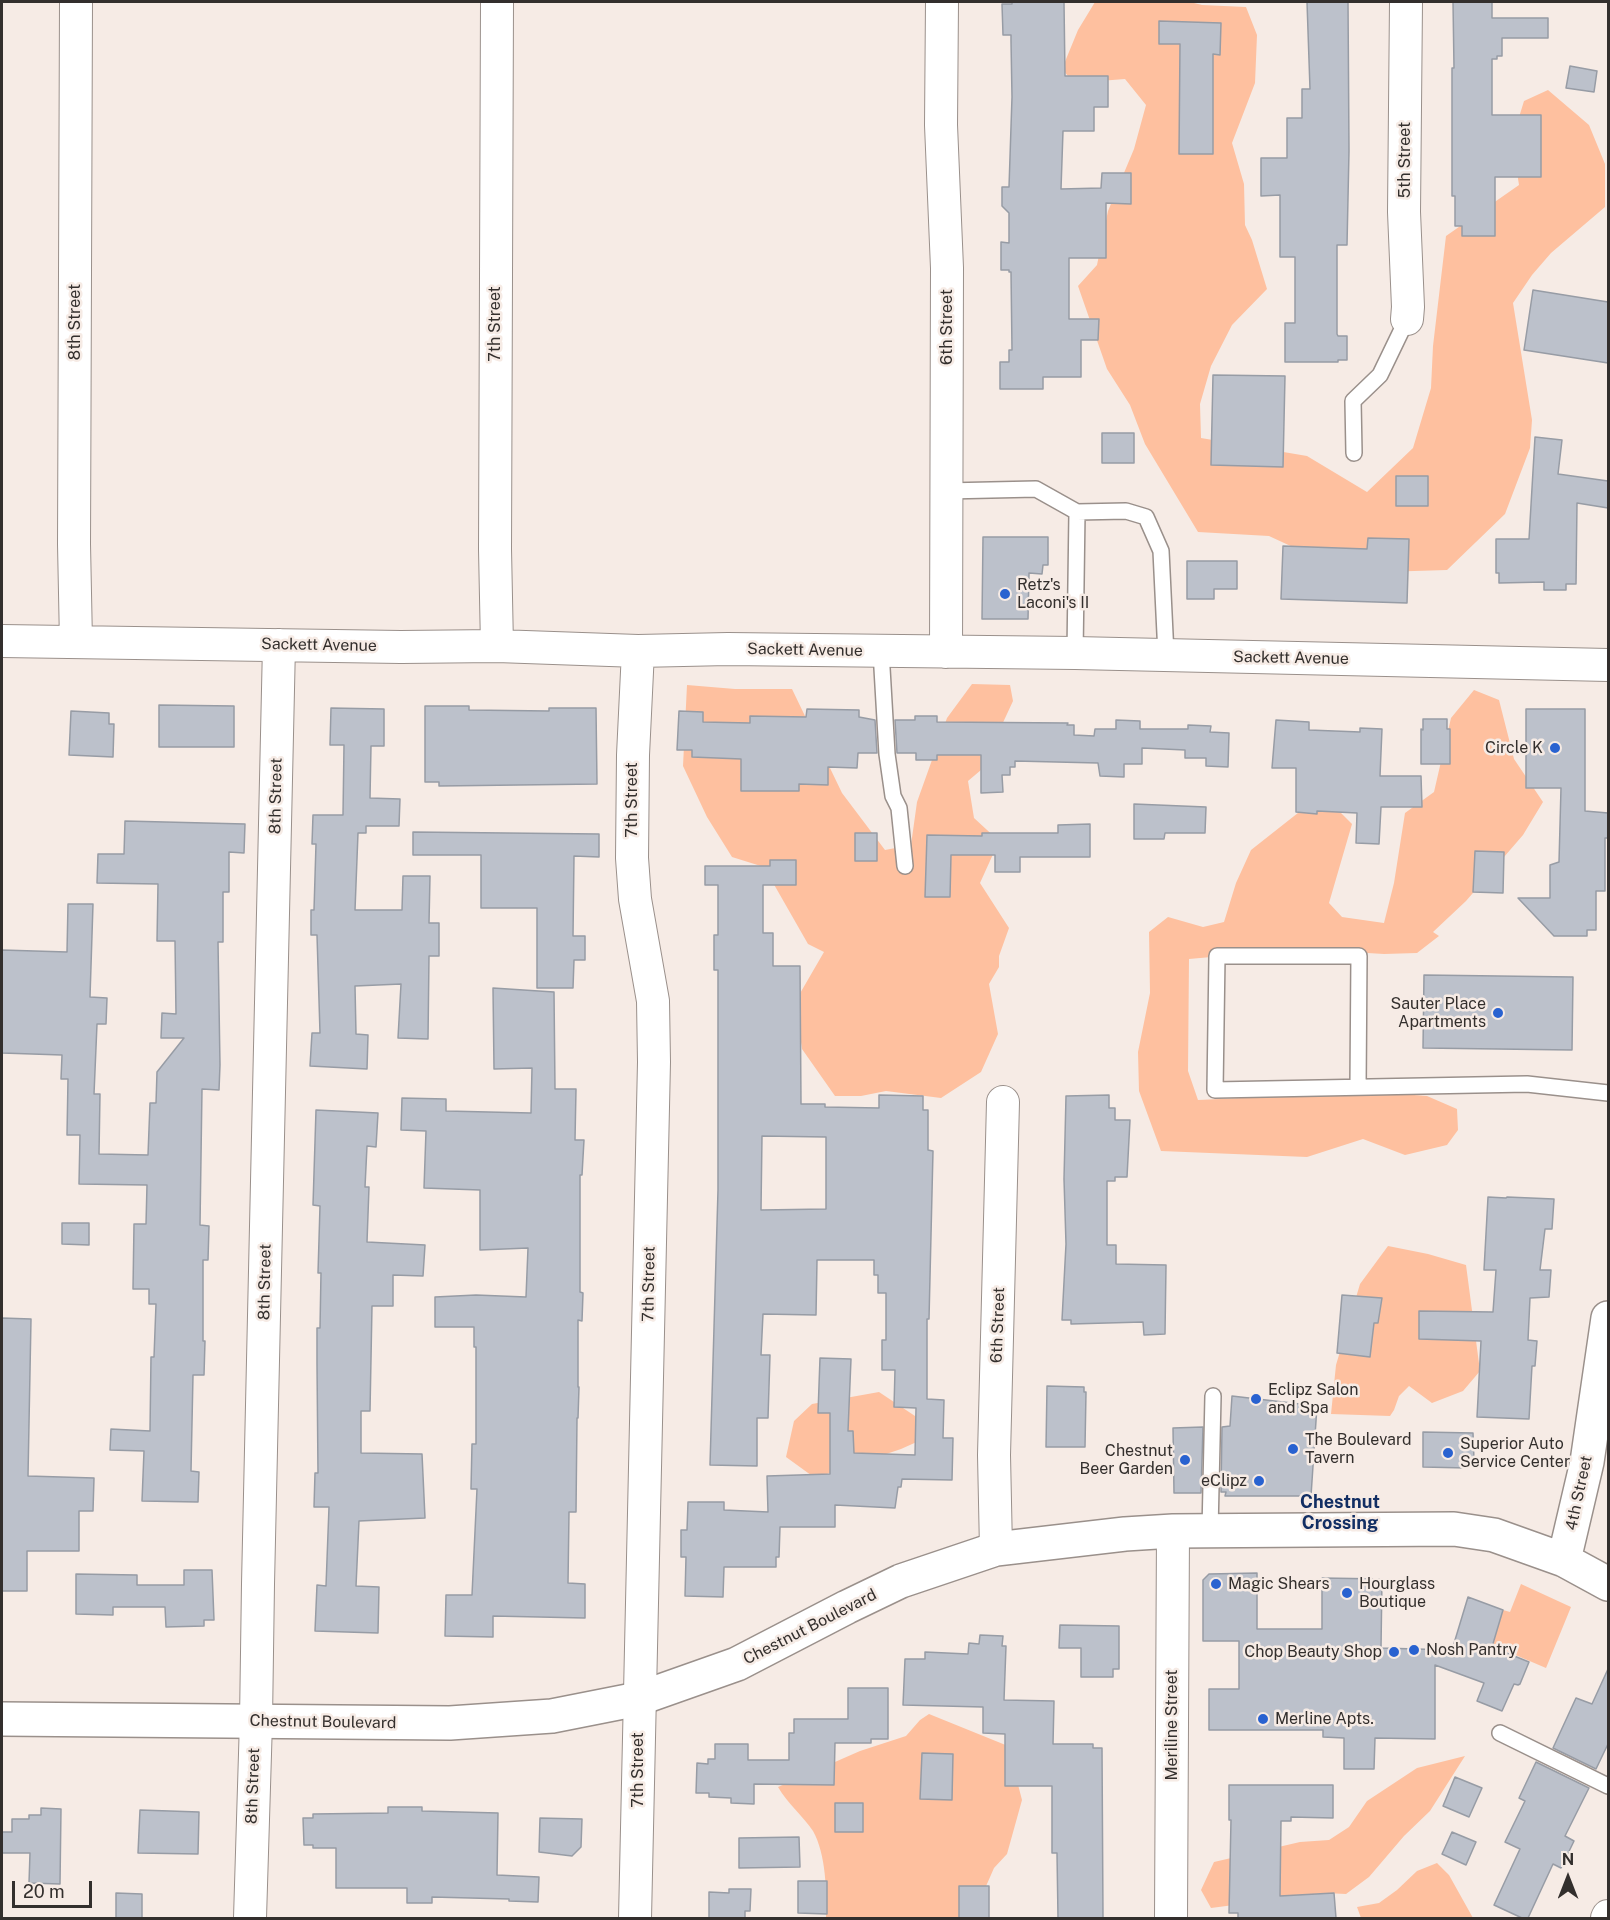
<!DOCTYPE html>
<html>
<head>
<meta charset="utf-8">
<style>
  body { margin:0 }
  #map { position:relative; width:1610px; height:1920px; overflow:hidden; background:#f6ebe5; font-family:"Public Sans",sans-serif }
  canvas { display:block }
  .frame { position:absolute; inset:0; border:3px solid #332f2d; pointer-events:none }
  .north { position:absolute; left:1538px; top:1848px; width:60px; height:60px; -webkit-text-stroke:4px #f6ebe5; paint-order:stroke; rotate:0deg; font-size:16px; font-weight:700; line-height:24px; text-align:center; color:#332f2d }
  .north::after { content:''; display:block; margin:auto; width:21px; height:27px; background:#332f2d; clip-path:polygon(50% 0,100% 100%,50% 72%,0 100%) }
  .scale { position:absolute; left:12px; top:1881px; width:80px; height:27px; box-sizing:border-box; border:3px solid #332f2d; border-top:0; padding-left:8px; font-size:18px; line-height:21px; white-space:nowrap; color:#332f2d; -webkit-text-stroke:4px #f6ebe5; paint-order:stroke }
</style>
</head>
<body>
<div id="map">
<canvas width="1610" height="1920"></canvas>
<div class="frame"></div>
<div class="north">N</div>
<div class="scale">20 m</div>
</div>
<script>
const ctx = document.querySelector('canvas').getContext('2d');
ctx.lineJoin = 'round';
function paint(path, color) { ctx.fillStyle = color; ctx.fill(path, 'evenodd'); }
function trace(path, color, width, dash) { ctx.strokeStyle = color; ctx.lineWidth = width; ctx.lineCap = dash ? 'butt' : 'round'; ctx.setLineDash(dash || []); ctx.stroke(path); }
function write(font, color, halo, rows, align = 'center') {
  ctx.font = font + ' "Public Sans",sans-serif'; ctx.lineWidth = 5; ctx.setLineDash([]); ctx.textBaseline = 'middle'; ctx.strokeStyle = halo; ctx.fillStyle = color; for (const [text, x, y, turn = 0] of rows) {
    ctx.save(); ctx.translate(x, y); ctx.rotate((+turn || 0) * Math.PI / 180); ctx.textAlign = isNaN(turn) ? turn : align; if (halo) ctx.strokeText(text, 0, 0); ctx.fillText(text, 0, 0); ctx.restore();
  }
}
paint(new Path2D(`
  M1095 2H1190L1202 5 1246 7 1257 35 1255 83 1232 143 1244 184 1245 225 1252 240 1267 289 1232 325 1211 366 1200 404 1201 438 1307 456 1367 492 1413 448 1431 388 1433 346 1446 236 1519 185 1512 140 1524 101 1548 90 1589 125 1605 164V207L1551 253 1532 275 1513 303 1532 420 1530 448 1505 514 1447 570 1349 573 1269 536 1198 532 1145 444 1130 405 1107 369 1078 286 1097 265 1108 211 1134 149 1146 105 1125 79 1074 83 1062 69 1078 30Z
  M972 684 1010 685 1013 701 981 770 968 781 974 818 999 841 980 883 1009 928 999 956V967L989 984 998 1034 981 1072 941 1098 886 1091 861 1096H835L802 1049 795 1002 824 952 808 944 764 867 732 857 707 817 683 766 687 685 735 689H792L842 793 885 850 911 845 917 802 947 718Z
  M1474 690 1499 700 1514 759 1543 802 1523 835 1466 901 1433 932 1439 936 1417 953 1384 954 1301 949 1189 959 1188 1071 1198 1100 1376 1092 1427 1096 1457 1109 1458 1130 1447 1145 1405 1155 1363 1139 1307 1157 1161 1151 1139 1091 1138 1052 1150 993 1149 932 1168 917 1203 927 1224 922 1236 883 1251 850 1303 809 1331 803 1352 824 1329 903 1342 917 1384 923 1394 883 1405 813 1434 792 1451 718Z
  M1388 1246 1428 1254 1466 1265 1480 1371 1463 1391 1432 1403 1409 1386 1399 1396 1394 1410 1390 1416 1331 1414 1336 1365 1360 1284Z
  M879 1392 939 1432 901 1449 815 1478 786 1457 794 1421 812 1404Z
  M1521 1584 1571 1607 1546 1668 1492 1645 1503 1610 1510 1612Z
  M929 1714 1008 1746 1022 1800 1007 1854 994 1868 972 1918H826C827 1893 826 1854 813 1831 803 1816 788 1804 778 1787L860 1751 906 1736 920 1720Z
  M1465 1756 1430 1811 1404 1836 1369 1877 1346 1894 1325 1893 1211 1908 1201 1890 1214 1862 1300 1842 1329 1840 1349 1827 1367 1801 1417 1768Z
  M1437 1863 1449 1875 1473 1918H1361L1357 1907 1379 1903 1397 1890 1417 1871Z`), '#fec09f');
const building = new Path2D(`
  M1012 2H1064L1065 76H1108V107H1094V131H1063L1061 189 1101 188 1102 173H1131V204L1106 203V258H1069V319H1099L1098 340H1081V377H1043V389H1000V362H1009V350H1012L1011 272H1009V270H1001V242L1009 243V213L1002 206V187H1009L1012 97 1011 41V35H1003L1002 4H1012Z
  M1307 2H1348L1349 151 1347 245H1337V334L1338 336H1347V360H1338V362H1285V323H1295V257H1280V195L1261 196V158H1287V118H1302V89H1310Z
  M1453 2H1492V18H1548V38H1502V56H1497V59H1492V115H1541V177H1495V236H1462V226H1455V196H1452V68H1454Z
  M1159 21 1221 23 1220 55 1213 54V154H1179L1180 44H1159Z
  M1570 66 1597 71 1594 92 1566 88Z
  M1533 290 1608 302V363L1524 350Z
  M1213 375 1285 376 1283 467 1211 465Z
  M1102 433H1134V463H1102Z
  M1535 437 1562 440 1558 474 1608 481V508L1577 503 1576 584H1566V590H1544V582L1499 583V573H1496V539H1529Z
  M1396 476H1428V506H1396Z
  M983 537H1048V565H1043L1042 574 1029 573 1028 619H982Z
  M1368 538 1409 539 1407 603 1281 599 1283 546 1367 549Z
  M1187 561H1237V589H1214V599H1187Z
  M159 705 234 706V747H159Z
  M425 706H469V710L549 711V708H596L597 784 439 786V782H425Z
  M331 708 384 709V746H371L370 798 400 799 399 826H366V833H358L355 910H402L403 876H430L429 923H439V956H429L428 1039 398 1038 401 984 355 986 356 1034 368 1035 367 1069 310 1066 312 1033H320L317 935H311V910H314L316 844H312L313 815H343L344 745H330Z
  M807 709 859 710V717L875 720 877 753H858L857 768 828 767V785L799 784V791H741V759L692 757V750H677L679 711 703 712V722L750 723V716L806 717Z
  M1526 709H1585V811L1608 813V838H1605V891H1596V930H1587V936H1554L1518 898H1550V865L1559 862 1561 788H1526Z
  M71 711 109 713V724H114L113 757 69 755Z
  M915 716H937V722L1068 723 1067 725H1074V735L1094 736 1095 729H1116V720L1140 721V729H1188V725L1211 726 1210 732 1229 733 1228 767 1206 766V758H1185V750L1142 748V764H1124V777L1100 776 1098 763 1015 761V767H1010V775H1002L1003 792 981 793V755H937V760H916V753H897L895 720H915Z
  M1423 719H1447V729H1450V764H1421V729L1423 730Z
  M1276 720 1309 722V730L1360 732V728L1382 729 1380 776H1421L1422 807H1381L1379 844 1356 843 1357 813 1317 811V814L1296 812V768H1272Z
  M1134 804 1206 807 1205 833H1165L1164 839H1134Z
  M125 821 245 824 244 853 229 852V892H223V942H218L220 1065 219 1090 202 1089 200 1225 209 1226 208 1260H203V1341H205L204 1375H193L191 1471 199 1472 198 1502 142 1501 144 1451 110 1450 111 1429 150 1431 151 1357H154L156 1304H149V1289H133L134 1224H146L147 1185 79 1184 80 1135H67L68 1079H61L62 1055 2 1053V950L67 952 68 904H93L90 997 107 998 106 1024H97L94 1094H100L99 1154 148 1155 150 1103H156L157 1072 184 1038H161L162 1013 176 1014 175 941H157L158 884 97 883 98 854H124Z
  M1090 824V857H1020V872H995V855H951L950 897H925L927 835 982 836V833H1058V825Z
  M413 832 599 834V857L574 856 573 936H585V960H574L573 988H537V908H481V855H413Z
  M855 833H877V861H855Z
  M1475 851 1504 852 1503 893 1473 892Z
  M770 860H796V885H763V933H773V966H800L801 1104H825V1107L879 1108V1095L923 1096V1110H928V1150L933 1151 929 1319H927V1399L944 1400 943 1438H953L952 1480 902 1479 901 1487H898L895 1508 835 1505V1527H780L779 1557H776V1567H724L723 1597 685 1596 686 1557H681V1530H687L688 1502H724V1510L768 1512 767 1476 830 1474V1413H818L820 1358 851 1359 848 1431H853L854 1453 915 1455 916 1408 894 1407 895 1370H882V1340H886V1293H878V1275H874V1260H817L816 1315 763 1314 761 1355H770L768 1418H757V1466L710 1465 718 1190V970H714V935H718V885H705V866H770ZM762 1136 826 1137V1209L761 1210Z
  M1424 975 1573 977 1572 1050 1423 1048Z
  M493 988 554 992 555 1089H576L575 1140H584L582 1175H580V1292L583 1293 582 1321 578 1320V1387H579L578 1418H577L576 1512H569L568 1583 585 1584V1618L493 1616V1637L445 1636 446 1595H472L477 1489H471L472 1444H476V1347H474V1327H435V1297L476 1295 526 1297 528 1248 480 1250V1190L424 1188 426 1131 401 1130 402 1098 446 1099V1111L531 1113 532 1068 494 1069Z
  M1109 1095V1108H1115V1120H1130L1127 1177H1115V1181H1107V1245H1116V1264L1166 1265 1165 1334 1144 1335 1143 1322 1071 1324V1320H1062L1066 1244 1064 1179 1066 1096Z
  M316 1110 378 1113 376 1147 367 1146 365 1187H369L367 1242 425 1245 423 1276 393 1275V1306H372L370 1411H361V1453L422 1454 425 1518 359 1521 356 1586 379 1587 378 1633 315 1631 317 1585 326 1586 329 1507H314L315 1473H318L317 1364V1328H320L321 1273H318L320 1206 313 1205Z
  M1488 1197 1506 1198 1507 1197 1554 1199 1552 1229H1545L1540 1270H1551L1549 1297 1530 1298 1528 1340 1537 1341 1535 1366H1532L1529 1419 1477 1417 1481 1341 1419 1339V1311L1493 1312 1496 1270H1484Z
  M62 1223H89V1245L62 1244Z
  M1342 1295 1382 1298 1378 1323H1374L1370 1357 1337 1353Z
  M2 1318 31 1319 28 1476 94 1478 93 1511H79V1551H27V1591H2Z
  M1047 1386 1084 1387V1392H1086L1085 1447H1046Z
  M1232 1396 1317 1406 1311 1496H1225L1226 1492H1221L1222 1427 1230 1426Z
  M1203 1427 1201 1493H1174L1173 1428Z
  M1423 1432 1473 1433 1474 1460 1467 1468 1423 1467Z
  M184 1570H212L214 1620H204V1626L166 1627 165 1607H113V1615L76 1614V1574L137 1575V1585H184Z
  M1257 1573V1629H1322V1578L1382 1579 1381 1648 1452 1650 1468 1597 1503 1610 1492 1647 1529 1662 1520 1684 1518 1685 1514 1684 1502 1711 1477 1701 1484 1683 1435 1665V1739L1375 1738 1374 1769H1344V1738L1323 1737V1730H1209V1689H1239V1641H1203V1580L1209 1574Z
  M1060 1625 1119 1626V1669H1113V1677H1081V1648H1059Z
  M980 1635 1003 1636 1002 1646H1006L1004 1700 1054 1701 1053 1744H1093V1748H1102L1103 1918H1058L1057 1853H1052V1786H1005V1734L983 1733V1707L903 1705 905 1659H925V1652L968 1654 969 1643 979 1644Z
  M1608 1669V1744L1596 1769 1553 1748 1576 1698 1592 1704Z
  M848 1688H888V1739H871V1743H835L834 1785 754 1784V1804L731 1803V1798L709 1797V1793H696L697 1763 708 1764V1759H715V1744H748V1760H789V1733H794V1719H848Z
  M922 1753 953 1754 952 1800 920 1799Z
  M1536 1762 1589 1788 1565 1836 1574 1841 1561 1868 1553 1864 1528 1918H1522L1494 1905 1520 1849 1505 1842 1525 1801 1519 1798Z
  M1455 1777 1482 1788 1469 1817 1443 1806Z
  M1229 1785H1333V1818L1291 1817V1821H1281L1280 1896 1334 1893 1336 1918H1238V1913H1229L1231 1820H1229Z
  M835 1803H863V1832H835Z
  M388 1807H422V1811L498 1813 497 1875 539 1877 538 1902 509 1901V1899L432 1897V1903H407V1888H336V1848H313V1845H304L303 1818H313V1814L388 1813Z
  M41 1808 61 1809 60 1884 29 1883 30 1853H2V1832H12V1819H29V1815H41Z
  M140 1810 199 1812 198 1854 138 1853Z
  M540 1818 582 1819 581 1847 572 1856 539 1852Z
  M1452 1832 1476 1842 1466 1865 1442 1854Z
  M799 1837 800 1867 739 1868V1838Z
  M798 1881H827V1914L798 1913Z
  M959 1886H989V1918H959Z
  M729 1889H751L750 1911H745V1918H709V1892L729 1893Z
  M116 1893 142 1894V1918H116Z`);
paint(building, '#bcc1cb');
trace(building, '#979ca5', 1.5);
const service = new Path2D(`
  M1354 453 1353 401 1380 375 1407 319
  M946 491 1036 489 1077 512 1075 653
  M1077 512 1126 511 1146 517 1161 551 1166 655
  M881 651 887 754 893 796 899 808 905 866
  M1358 1087 1359 956H1217L1215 1090 1527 1084 1608 1093
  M1210 1531 1213 1396
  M1500 1733 1608 1786`);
const minor = new Path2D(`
  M76 2 74 544 76 642
  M497 2 495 549 497 646
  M942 2 941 125 947 268 946 652
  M1406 2 1404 212 1408 307 1407 319
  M2 641 401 647 497 646 638 651 728 649 1075 653 1608 665
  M996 1549 994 1455 1003 1102
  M250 1918 256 1721 258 1584 279 645
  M635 1918C639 1633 649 1348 654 1062L653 1001 635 899 632 858 633 755 638 651
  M1171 1918 1173 1531
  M1607 1918 1608 1916`);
const tertiary = new Path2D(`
  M1564 1560 1587 1462 1608 1318
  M2 1719 450 1723 552 1716 638 1699 737 1664 847 1607 901 1581 996 1549 1125 1534 1173 1531 1454 1529 1494 1535 1564 1560 1608 1584`);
trace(service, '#9a908b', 18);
trace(minor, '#9a908b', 34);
trace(tertiary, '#9a908b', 36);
trace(service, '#fff', 15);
trace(minor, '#fff', 32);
trace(tertiary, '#fff', 33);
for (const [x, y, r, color] of [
  [1005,594,6,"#2962d0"],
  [1555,748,6,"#2962d0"],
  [1498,1013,6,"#2962d0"],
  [1256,1399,6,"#2962d0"],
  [1293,1449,6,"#2962d0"],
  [1448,1453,6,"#2962d0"],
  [1185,1460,6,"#2962d0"],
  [1259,1481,6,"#2962d0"],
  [1216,1584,6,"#2962d0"],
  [1347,1593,6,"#2962d0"],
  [1414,1650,6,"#2962d0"],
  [1394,1652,6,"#2962d0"],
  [1263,1719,6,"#2962d0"]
]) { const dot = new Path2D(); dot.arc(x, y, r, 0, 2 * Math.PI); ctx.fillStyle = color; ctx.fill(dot); trace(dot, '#f6ebe5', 2); }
write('16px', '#332f2d', '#f6ebe5', [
  ["5th Street",1405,160,-90],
  ["8th Street",75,322,-90],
  ["7th Street",495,324,-90],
  ["6th Street",947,327,-90],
  ["Sackett Avenue",319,645,1],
  ["Sackett Avenue",805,650,1],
  ["Sackett Avenue",1291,658,1],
  ["8th Street",276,796,-89],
  ["7th Street",632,800,-90],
  ["8th Street",265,1282,-89],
  ["7th Street",649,1284,-89],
  ["6th Street",998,1325,-88],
  ["4th Street",1579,1493,-78],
  ["Chestnut Boulevard",810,1627,-27],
  ["Chestnut Boulevard",323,1722,1],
  ["Meriline Street",1172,1725,-90],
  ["7th Street",638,1770,-90],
  ["8th Street",253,1786,-88]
]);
write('16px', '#332f2d', '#f6ebe5', [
  ["Retz's",1017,585],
  ["Laconi's II",1017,603],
  ["Circle K",1543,748,"right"],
  ["Sauter Place",1486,1004,"right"],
  ["Apartments",1486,1022,"right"],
  ["Eclipz Salon",1268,1390],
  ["and Spa",1268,1408],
  ["The Boulevard",1305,1440],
  ["Tavern",1305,1458],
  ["Superior Auto",1460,1444],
  ["Service Center",1460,1462],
  ["Chestnut",1173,1451,"right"],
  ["Beer Garden",1173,1469,"right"],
  ["eClipz",1247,1481,"right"],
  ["Magic Shears",1228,1584],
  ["Hourglass",1359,1584],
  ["Boutique",1359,1602],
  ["Nosh Pantry",1426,1650],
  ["Chop Beauty Shop",1382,1652,"right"],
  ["Merline Apts.",1275,1719]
], 'left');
write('bold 18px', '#122e63', '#f6ebe5', [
  ["Chestnut",1340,1502],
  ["Crossing",1340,1523]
]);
</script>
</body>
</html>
